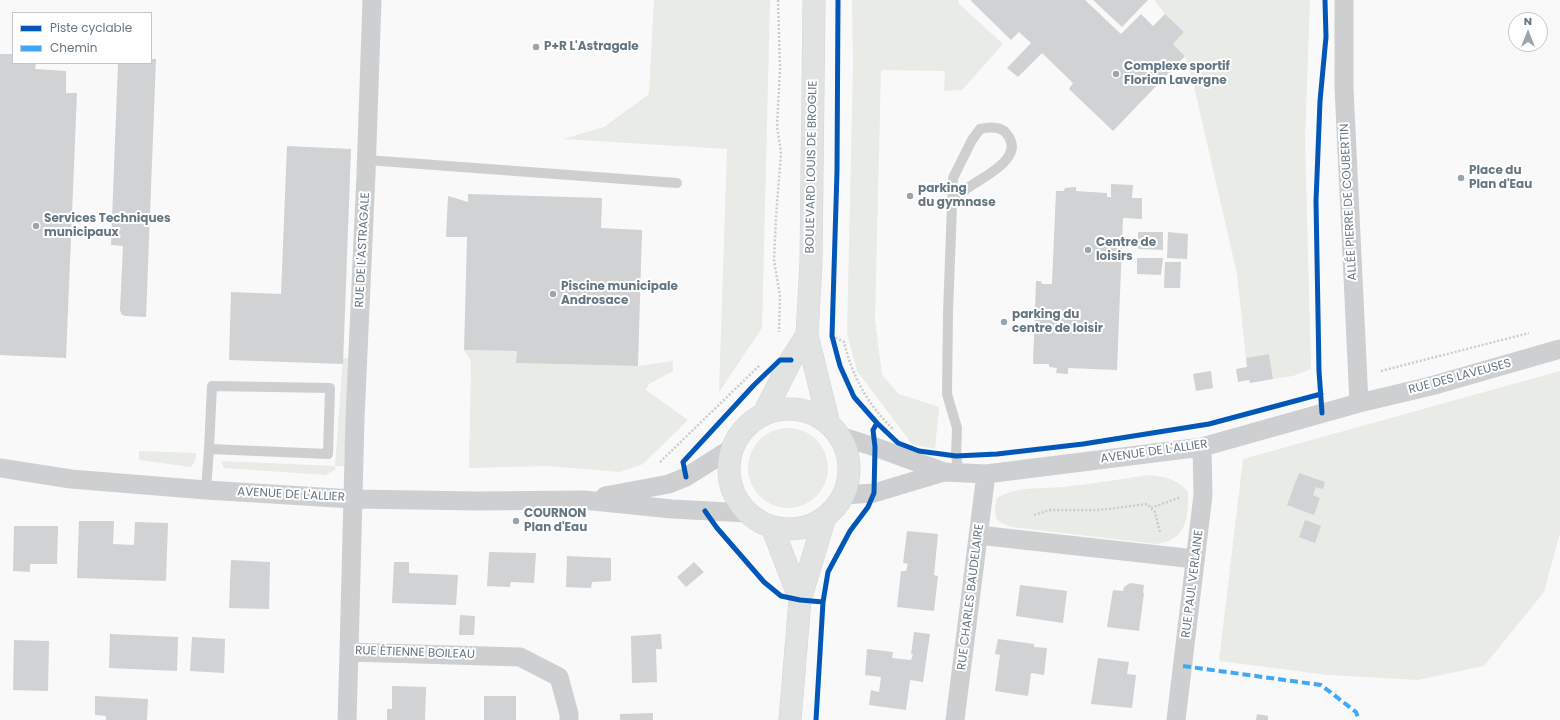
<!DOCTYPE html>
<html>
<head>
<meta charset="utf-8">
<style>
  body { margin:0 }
  #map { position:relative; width:1560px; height:720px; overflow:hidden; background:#f9f9f9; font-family:Poppins,sans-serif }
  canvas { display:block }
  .legend { position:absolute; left:12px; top:12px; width:140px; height:52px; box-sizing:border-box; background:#fff; border:1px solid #c1c8cd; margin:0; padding:5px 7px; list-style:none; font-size:12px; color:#657683 }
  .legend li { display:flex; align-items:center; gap:8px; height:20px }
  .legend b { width:20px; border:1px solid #c1c8cd }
  .north { position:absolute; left:1508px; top:12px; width:40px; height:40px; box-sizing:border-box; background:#fff; border:1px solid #c1c8cd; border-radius:50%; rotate:0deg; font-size:11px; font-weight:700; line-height:16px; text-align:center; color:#657683 }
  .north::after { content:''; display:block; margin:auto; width:14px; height:18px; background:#99a4ac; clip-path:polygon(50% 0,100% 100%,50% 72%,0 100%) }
</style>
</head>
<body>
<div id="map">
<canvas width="1560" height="720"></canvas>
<ul class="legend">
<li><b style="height:5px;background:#0057b8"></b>Piste cyclable</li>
<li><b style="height:5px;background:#3fa9f5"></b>Chemin</li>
</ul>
<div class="north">N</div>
</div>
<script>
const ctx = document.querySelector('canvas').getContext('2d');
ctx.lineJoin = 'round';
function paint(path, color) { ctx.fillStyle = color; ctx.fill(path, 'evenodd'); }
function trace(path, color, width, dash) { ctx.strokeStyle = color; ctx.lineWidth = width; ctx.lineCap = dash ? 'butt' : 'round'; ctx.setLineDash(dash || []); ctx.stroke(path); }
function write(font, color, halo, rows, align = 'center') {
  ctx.font = font + ' Poppins,sans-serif'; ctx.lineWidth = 4; ctx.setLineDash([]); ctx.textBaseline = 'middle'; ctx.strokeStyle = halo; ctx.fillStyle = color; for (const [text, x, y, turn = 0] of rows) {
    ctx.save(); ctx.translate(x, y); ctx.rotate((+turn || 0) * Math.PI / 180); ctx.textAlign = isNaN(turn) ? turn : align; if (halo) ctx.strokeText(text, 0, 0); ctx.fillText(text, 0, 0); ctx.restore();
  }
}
paint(new Path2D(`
  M654 0H770L762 328 719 392 727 149 563 139 604 127 649 94Z
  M852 0H959L958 3 1003 44 962 90 944 91 945 71 881 70 875 320 882 375 899 394 939 407 935 449 912 444 857 371 847 333 853 65Z
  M1154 0H1310L1305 140 1311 369 1293 376 1273 379 1269 354 1246 358 1237 274 1193 82 1185 56 1173 44 1184 32 1165 14Z
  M464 350 517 351V363L638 366 673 361V371L649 384 646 390 688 420 643 464 620 472 547 466 469 468 471 361Z
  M343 358H350L344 466H335V470L325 475 224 468 221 461 335 466Z
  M1560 371V533L1544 592 1484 666 1418 680 1328 675 1219 661 1243 459Z
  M748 468a40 40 0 1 1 80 0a40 40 0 1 1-80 0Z
  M139 451 196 453 195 461 191 467 139 460Z
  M1149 475C1166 477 1177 479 1188 492 1189 518 1186 540 1157 544L1012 527 1002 523 996 519 995 507 997 498C1016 486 1041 489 1063 487 1092 484 1120 479 1149 475Z`), '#e8ebe6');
paint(new Path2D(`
  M972 0H1085L1121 34 1141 14 1153 26 1165 14 1184 32 1173 44 1185 56 1113 131 1069 89 1073 83 1042 53 1018 77 1007 68 1031 43 1019 32 1011 40 971 1Z
  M1093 0H1148L1122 27Z
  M0 54H13V63H36L35 69 66 71V93H77L66 358 0 355Z
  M151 59H156L146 317 126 316 122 315 120 310 123 246 111 245 118 63H151Z
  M287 146 351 149 343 364 229 360 231 292 281 294Z
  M1111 184 1133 185 1132 198H1142V219L1123 218 1117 370 1068 368V374L1056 373 1057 368 1049 367V364H1033L1036 281H1041L1042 284H1052L1056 191H1064L1065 188 1076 187V191L1107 193V197H1111Z
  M468 194 602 198 601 228 642 230 638 366 516 363 517 351 464 350 467 237H446L448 196 468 202Z
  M1138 232H1163V250L1138 249Z
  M1168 232 1188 234 1187 259 1167 258Z
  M1137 258H1163L1161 275 1137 274Z
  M1165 262H1181L1180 288H1164Z
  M1269 354 1273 379 1250 383 1249 380 1238 382 1236 369 1247 367 1246 358Z
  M1211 371 1213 388 1196 391 1193 374Z
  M1299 473 1325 482 1323 489 1316 487 1313 495 1320 498 1314 515 1287 505Z
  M1305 520 1321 526 1315 543 1299 537Z
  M79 521H114L113 544 134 545 135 522 168 523 166 581 77 578Z
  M14 526H58L57 564H30V572L13 571Z
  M907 531 938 534 934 575 938 576 934 611 897 607 901 571H906L908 564 903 563Z
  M489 552 536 553 534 583 511 582 510 587 487 586Z
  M567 556 611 558V581L592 582 591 588 566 587Z
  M231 560 270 562 269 609 229 608Z
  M394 562H409V573L458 575 456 605 392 603Z
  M694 562 704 572 686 587 677 577Z
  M1130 583 1144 585 1143 593H1144L1139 631 1107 627 1113 590 1123 591 1124 587Z
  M1020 585 1067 591 1063 623 1016 616Z
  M460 615 475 616 474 635H459Z
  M914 632 930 634 923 682 910 680 906 710 869 705 871 690 879 692 881 677 865 675 867 649 893 652 892 658 911 660 913 654H911Z
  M110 634 178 637 177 671 109 668Z
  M661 634 662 649H656L657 682 632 683 631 636Z
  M192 637 225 639 224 673 190 671Z
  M998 639 1034 644V647L1047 648 1044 675 1031 673 1028 696 995 691 1000 655 995 654Z
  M14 640 49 641 48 691 13 690Z
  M1098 658 1129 662 1127 674 1136 675 1132 708 1091 704Z
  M392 686 426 687 425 720H387V709H392Z
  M95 696 148 699 147 720H106V716L95 715Z
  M484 696H516V720H484Z
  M653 713V720H620V714Z
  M1257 714 1268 716V720H1256Z`), '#d0d2d3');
const secondary = new Path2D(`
  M814 0 811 263 807 335 829 424
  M729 469a60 60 0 1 1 120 0a60 60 0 1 1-120 0Z
  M763 415 791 360 807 335
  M772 527 800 600
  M790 720 800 600 825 517`);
trace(secondary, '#d5d6d7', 23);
trace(new Path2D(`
  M778 0 780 69 777 126 781 153 776 217 774 260 780 296 779 332
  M832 336 844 342C852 376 868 405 893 429
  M1381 371 1529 333
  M660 462 760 365
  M1151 508 1181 497
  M1034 515 1050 510H1098L1147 504 1155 512 1160 533`), '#cbcccd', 2.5, [2, 2]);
trace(new Path2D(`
  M367 160 677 183
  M953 201C958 196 963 191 969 187 985 176 1027 157 1006 133 1000 126 989 127 980 129L972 140 953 178 948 313 947 394 957 428 956 456 959 472
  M206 490 209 449 328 454 330 388 212 386 209 449`), '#cecfd0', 10);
trace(new Path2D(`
  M372 0 366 174 355 419 349 652 520 657 559 677 569 714V720
  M1344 0V88L1359 403
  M840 436 875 447 944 472 986 474 1202 447 1359 403 1431 386 1560 349
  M0 468 71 479 206 490 353 499 478 501 583 500 672 509 748 513
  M843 495 874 493 944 472
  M605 496 669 484 686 477 732 448
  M978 535 1195 559
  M347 720 349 652
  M955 720 986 474
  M1176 720 1203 495 1202 447`), '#cecfd0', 19);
trace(secondary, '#e1e2e2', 22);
trace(new Path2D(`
  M1183 666 1321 685 1356 712 1359 720`), '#3fa9f5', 4, [8, 4]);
trace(new Path2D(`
  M1322 413 1319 371 1316 201 1320 101 1326 37 1325 0
  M877 423 898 443 919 451 956 456 997 454 1083 444 1209 424 1321 394
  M686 477 683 462 754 385 780 360H791
  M705 511 717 528 764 582 781 596 800 600 823 602
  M816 720 823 602 828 572 850 531 868 507 874 493 875 447 873 430 877 423 854 397 840 366 832 336 837 171 838 0`), '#0057b8', 5);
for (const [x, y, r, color] of [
  [536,47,4,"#99a4ac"],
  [1116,74,4,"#99a4ac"],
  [1461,178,4,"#99a4ac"],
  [910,196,4,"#99a4ac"],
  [36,226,4,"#99a4ac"],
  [1088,250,4,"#99a4ac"],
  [553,294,4,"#99a4ac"],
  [1004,322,4,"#99a4ac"],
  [516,521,4,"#99a4ac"]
]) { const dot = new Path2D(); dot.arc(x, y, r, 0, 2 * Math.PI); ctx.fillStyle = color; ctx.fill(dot); trace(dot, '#fff', 1.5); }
write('bold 12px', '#657683', '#fff', [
  ["P+R L'Astragale",544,47],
  ["Complexe sportif",1124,67],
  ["Florian Lavergne",1124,81],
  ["Place du",1469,171],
  ["Plan d'Eau",1469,185],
  ["parking",918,189],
  ["du gymnase",918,203],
  ["Services Techniques",44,219],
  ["municipaux",44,233],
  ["Centre de",1096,243],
  ["loisirs",1096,257],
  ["Piscine municipale",561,287],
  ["Androsace",561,301],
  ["parking du",1012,315],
  ["centre de loisir",1012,329],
  ["COURNON",524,514],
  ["Plan d'Eau",524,528]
], 'left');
write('12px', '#657683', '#fff', [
  ["BOULEVARD LOUIS DE BROGLIE",812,167,-89],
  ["ALLÉE PIERRE DE COUBERTIN",1349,202,-93],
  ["RUE DE L'ASTRAGALE",363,250,-87],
  ["RUE DES LAVEUSES",1460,377,-15],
  ["AVENUE DE L'ALLIER",1154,452,-8],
  ["AVENUE DE L'ALLIER",291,495,3],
  ["RUE PAUL VERLAINE",1193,584,-83],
  ["RUE CHARLES BAUDELAIRE",971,597,-83],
  ["RUE ÉTIENNE BOILEAU",415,653,2]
]);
</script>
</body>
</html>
